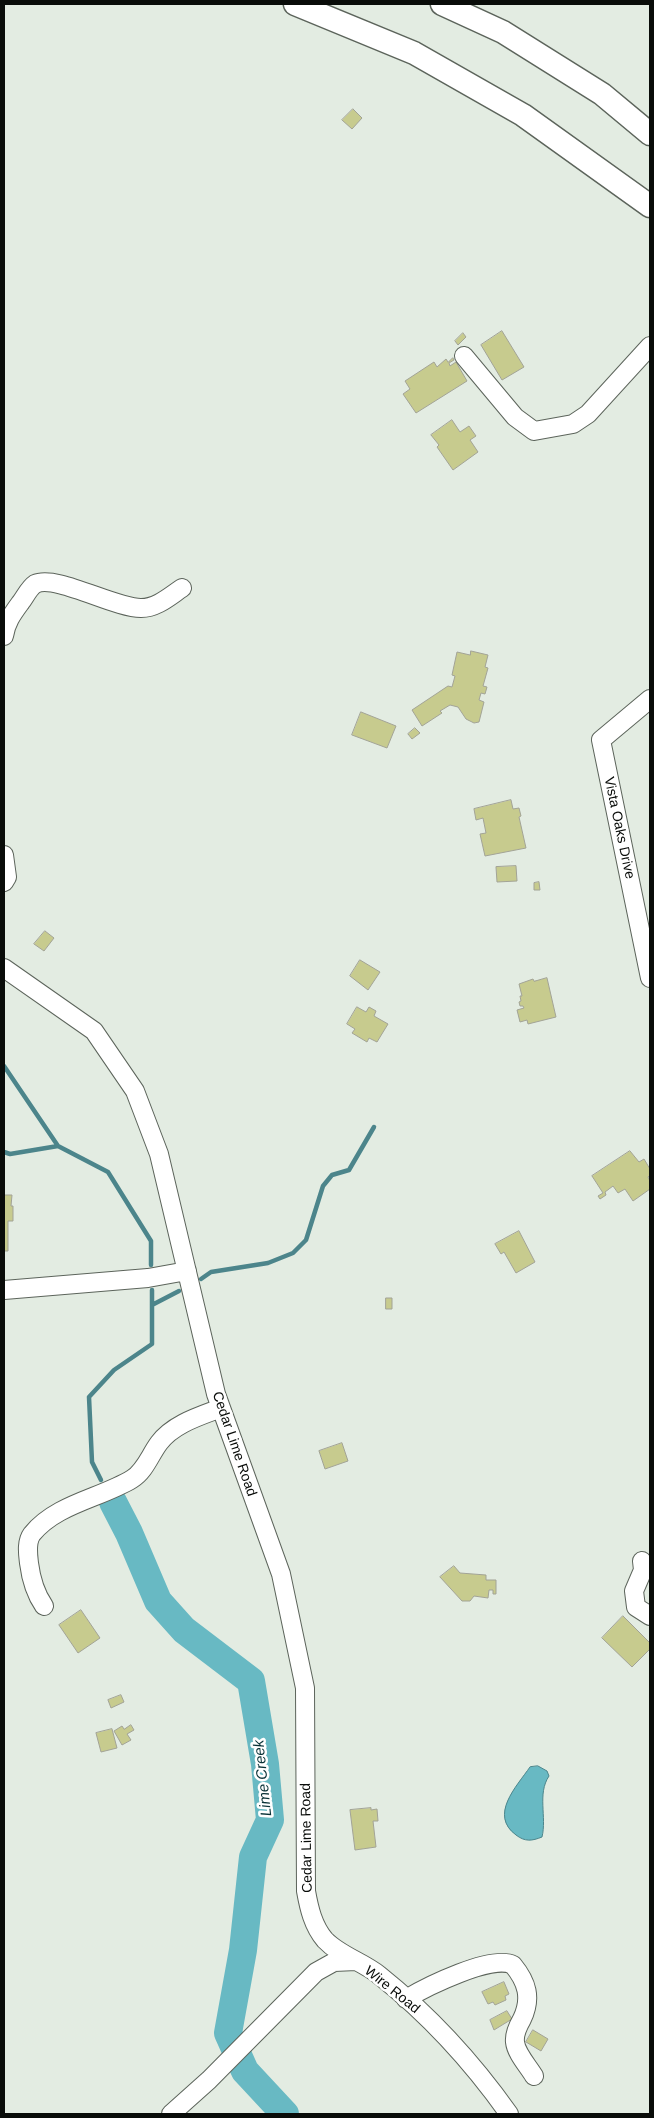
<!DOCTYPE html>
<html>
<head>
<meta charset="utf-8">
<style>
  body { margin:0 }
  #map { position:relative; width:654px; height:2118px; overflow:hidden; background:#e3ece2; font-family:Arial,sans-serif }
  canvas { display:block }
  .frame { position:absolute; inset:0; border:5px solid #090c09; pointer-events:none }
</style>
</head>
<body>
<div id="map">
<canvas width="654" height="2118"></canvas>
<div class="frame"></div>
</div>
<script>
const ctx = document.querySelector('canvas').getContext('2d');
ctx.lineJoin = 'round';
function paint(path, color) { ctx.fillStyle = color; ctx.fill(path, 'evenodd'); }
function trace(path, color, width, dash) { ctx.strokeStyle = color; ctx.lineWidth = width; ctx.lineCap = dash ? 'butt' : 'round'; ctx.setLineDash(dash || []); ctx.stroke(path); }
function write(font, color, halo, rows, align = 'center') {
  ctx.font = font + ' Arial,sans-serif'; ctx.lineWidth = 5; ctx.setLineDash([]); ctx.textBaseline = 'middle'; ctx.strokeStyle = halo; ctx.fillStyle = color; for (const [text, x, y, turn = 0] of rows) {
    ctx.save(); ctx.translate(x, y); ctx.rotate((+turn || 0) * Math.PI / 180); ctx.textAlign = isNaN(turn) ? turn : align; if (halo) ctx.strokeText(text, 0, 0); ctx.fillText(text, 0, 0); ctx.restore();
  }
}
const water = new Path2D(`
  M538 1766 547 1771 549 1776C537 1794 547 1817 542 1837 532 1841 525 1842 516 1835 489 1815 516 1787 530 1767Z`);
paint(water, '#68b9c3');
trace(water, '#4c858b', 1);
trace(new Path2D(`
  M4 1066 58 1146
  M4 1152 10 1154 58 1146 108 1172 151 1241V1265
  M201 1279 211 1272 268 1263 293 1253 306 1240 323 1186 332 1175 349 1170 374 1127
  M152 1305 179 1291
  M101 1480 92 1462 89 1397 114 1370 152 1344V1290`), '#4c858b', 4.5);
trace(new Path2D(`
  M113 1502 129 1533 158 1601 184 1630 251 1681 265 1764 270 1820 253 1857 243 1950 228 2033 245 2071 285 2114`), '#68b9c3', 28);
const building = new Path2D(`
  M353 109 362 118 352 129 342 120Z
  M502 331 524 367 502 380 481 345Z
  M463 333 466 337 458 345 455 341Z
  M453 358 454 360 449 363 450 366 456 362 467 381 416 413 403 394 410 389 405 381 434 362 437 367 446 359 448 362Z
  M452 420 460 432 469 426 476 436 470 440 478 452 453 470 437 447 439 445 431 435Z
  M471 651 488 655 485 667 488 668 483 686 487 687 485 694 481 693 479 700 484 702 479 722 474 723 466 719 458 707 450 705 440 711 442 713 422 726 412 710 448 686 452 687 455 676 452 675 457 652 470 655Z
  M361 712 396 726 387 748 352 735Z
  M415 728 420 733 412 739 408 734Z
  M511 800 513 809 519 808 521 816 519 817 526 848 485 856 480 834 486 833 483 818 476 820 474 809Z
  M516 866 517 881 497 882 496 867Z
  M539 882 540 890H534V883Z
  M45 931 54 938 44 951 34 944Z
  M360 960 380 972 368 990 350 976Z
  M547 978 556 1017 528 1024 527 1020 520 1022 517 1010 524 1008 523 1006H520L519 1002 521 1001 520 996H522L519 984 533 979 534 981Z
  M357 1007 366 1012 369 1007 376 1011 374 1016 388 1024 377 1042 369 1038 367 1042 352 1033 355 1029 347 1024Z
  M630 1151 639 1162 644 1159 650 1169V1175L648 1177 650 1181V1189L633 1201 625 1189 618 1193 613 1186 605 1192 606 1195 600 1199 598 1196 603 1193 592 1176Z
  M4 1195H12L11 1206H13V1221H8V1251H4Z
  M519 1231 535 1262 516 1273 504 1252 501 1254 495 1244Z
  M386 1298H392V1309H386Z
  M342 1443 348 1461 325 1469 319 1451Z
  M454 1566 460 1573 486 1575V1580H496V1594H493V1590H489L488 1598 474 1596 470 1601H462L440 1577Z
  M81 1610 100 1638 78 1653 59 1625Z
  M623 1616 650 1643V1649L632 1667 602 1638Z
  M121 1695 124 1702 111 1708 108 1700Z
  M131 1725 134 1730 127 1734 131 1740 122 1745 114 1731 122 1726 124 1729Z
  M112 1729 117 1748 101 1752 96 1733Z
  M371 1808V1810L377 1809 378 1821H373L376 1847 355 1850 350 1810Z
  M504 1982 509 1994 505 1996 506 2000 495 2005 493 2002 488 2004 482 1992Z
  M507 2011 512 2019 494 2030 490 2020Z
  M533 2030 548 2039 541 2051 526 2042Z`);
paint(building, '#c7cb8e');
trace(building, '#a2a396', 1);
const minor = new Path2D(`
  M464 356 515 417 534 431 573 424 588 414 650 346
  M4 636C6 622 13 613 21 602 25 597 29 588 35 584 56 574 114 608 141 608 157 608 170 596 182 588
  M650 699 601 740 650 978
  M4 855 7 877 4 882
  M4 968 94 1031 135 1091 159 1154 216 1394 281 1574 305 1688 306 1891C309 1908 313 1926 325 1940 339 1955 363 1962 379 1975 429 2015 473 2063 509 2114
  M4 1290 148 1278 187 1271
  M642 1561 643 1570 634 1591 636 1607 650 1616
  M44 1606C35 1593 31 1579 29 1563 28 1554 26 1542 32 1534 56 1504 101 1498 132 1479 145 1471 150 1455 159 1443 173 1424 200 1416 221 1408
  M406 1999C426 1987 492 1954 513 1965 527 1982 532 1998 522 2019 518 2026 514 2034 515 2042 516 2053 528 2066 534 2076
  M171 2114 209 2080 316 1972 334 1962 356 1961`);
const major = new Path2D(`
  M295 4 414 53 523 115 650 206
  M442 4 503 32 602 94 650 134`);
trace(minor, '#5c645b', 20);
trace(major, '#5c645b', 25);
trace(minor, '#fff', 18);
trace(major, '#fff', 22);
write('14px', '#090c09', '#fff', [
  ["Vista Oaks Drive",619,828,78],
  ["Cedar Lime Road",234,1444,71],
  ["Cedar Lime Road",307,1838,-91],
  ["Wire Road",392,1990,39]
]);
write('italic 15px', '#083136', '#fff', [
  ["Lime Creek",263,1778,-96]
]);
</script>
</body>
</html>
